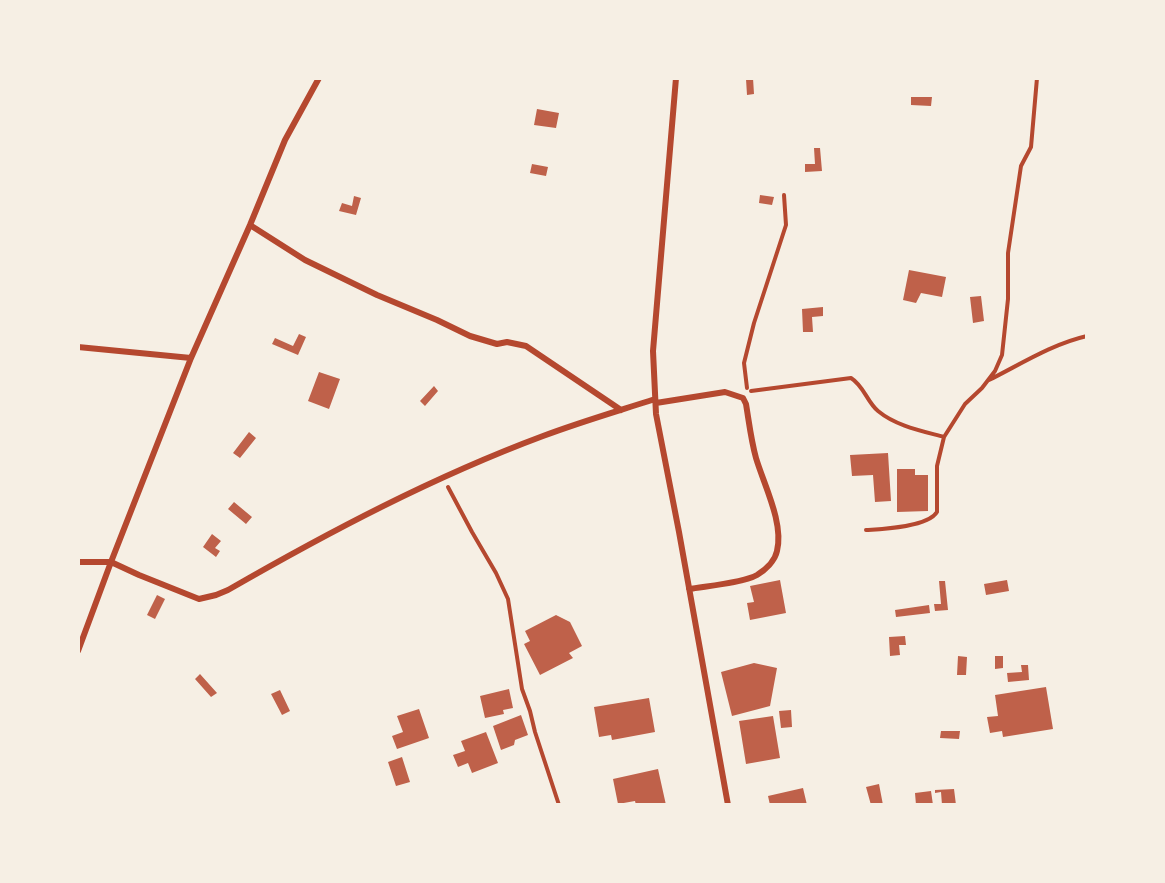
<!DOCTYPE html>
<html>
<head>
<meta charset="utf-8">
<style>
  body { margin:0 }
  #map { position:relative; width:1165px; height:883px; overflow:hidden; background:#f6efe4; font-family:"Titillium Web",sans-serif }
  canvas { display:block }
  .frame { position:absolute; inset:0; border:80px solid #f6efe4; pointer-events:none }
</style>
</head>
<body>
<div id="map">
<canvas width="1165" height="883"></canvas>
<div class="frame"></div>
</div>
<script>
const ctx = document.querySelector('canvas').getContext('2d');
ctx.lineJoin = 'round';
function paint(path, color) { ctx.fillStyle = color; ctx.fill(path, 'evenodd'); }
function trace(path, color, width, dash) { ctx.strokeStyle = color; ctx.lineWidth = width; ctx.lineCap = dash ? 'butt' : 'round'; ctx.setLineDash(dash || []); ctx.stroke(path); }
paint(new Path2D(`
  M753 78 754 94 747 95 746 79Z
  M911 97H932L931 106 911 105Z
  M537 109 559 113 556 128 534 125Z
  M814 148H820L822 171 805 172V164H815Z
  M532 164 548 167 546 176 530 173Z
  M760 195 774 197 772 205 759 203Z
  M354 196 361 198 356 215 339 211 342 203 352 206Z
  M909 270 946 277 942 297 921 293 916 303 903 300Z
  M981 296 984 321 973 323 970 297Z
  M823 307V316L812 317 813 332H803L802 309Z
  M299 334 306 337 298 355 272 344 275 338 293 346Z
  M319 372 340 379 329 409 308 401Z
  M434 386 438 391 425 406 420 401Z
  M249 432 256 438 240 458 233 453Z
  M888 453 891 501 875 502 873 475 852 476 850 455Z
  M897 469H915V475H928V511L897 512Z
  M234 502 252 517 246 524 228 509Z
  M212 534 221 541 215 548 220 551 216 557 203 547Z
  M780 580 786 613 750 620 747 603 754 602 750 586Z
  M1007 580 1009 591 986 595 984 584Z
  M939 581H945L948 610 935 611 934 604H941Z
  M157 595 165 599 155 619 147 615Z
  M929 605 930 613 896 617 895 610Z
  M556 615 570 622 582 646 569 653 573 658 540 675 524 644 530 641 525 631Z
  M905 636 906 645H899L900 655 890 656 889 637Z
  M958 656 967 657 966 675H957Z
  M995 656H1003V668L995 669Z
  M754 663 777 668 770 706 732 716 721 672Z
  M1021 665H1028L1029 680 1008 682 1007 673 1022 672Z
  M200 674 217 693 211 697 195 679Z
  M1046 687 1053 729 1003 737 1002 731 990 733 987 717 998 716 995 695Z
  M509 689 513 708 503 710 504 714 485 718 480 696Z
  M280 690 290 711 282 715 271 694Z
  M649 698 655 732 612 740 611 735 599 737 594 707Z
  M419 709 429 738 397 749 392 736 403 732 397 716Z
  M791 710 792 727 781 728 779 711Z
  M521 715 528 735 515 740 514 745 501 750 493 726Z
  M773 716 780 758 746 764 739 721Z
  M941 731H960L959 739 940 738Z
  M486 732 498 763 472 773 468 763 458 767 453 755 465 751 461 741Z
  M402 757 410 782 396 786 388 762Z
  M658 769 666 805H636L635 801 618 804 613 779Z
  M879 784 883 805H871L866 787Z
  M803 788 807 805H770L768 796Z
  M954 789 956 805H942L941 792 935 793V790Z
  M931 791 933 805H916L915 793Z`), '#bf614a');
trace(new Path2D(`
  M989 380C1021 364 1052 344 1087 336
  M747 388 744 363 754 323 786 225 784 195
  M751 391 851 378C864 386 867 402 878 411 896 426 922 431 944 437
  M448 487 472 532 496 573 508 599 522 689 530 711 535 732 559 805
  M866 530C883 529 928 527 937 512V466L944 437 965 404 982 388 995 371 1002 355 1008 299V253L1021 166 1031 147 1037 78`), '#b5482f', 4);
trace(new Path2D(`
  M676 78 653 351 656 414 679 532 728 805
  M250 225 305 260 377 295 437 320 470 336 497 344 507 342 526 346 621 410
  M78 347 191 358
  M656 403 725 392 743 398 746 404C749 422 751 440 756 458 764 485 784 523 777 551 775 561 765 570 757 575 743 583 706 586 689 589
  M78 562H111L139 575 199 599 216 595 228 590C329 532 433 477 543 436 580 422 618 411 655 399
  M78 651 111 562 191 358 250 225 285 140 319 78`), '#b5482f', 6);
</script>
</body>
</html>
